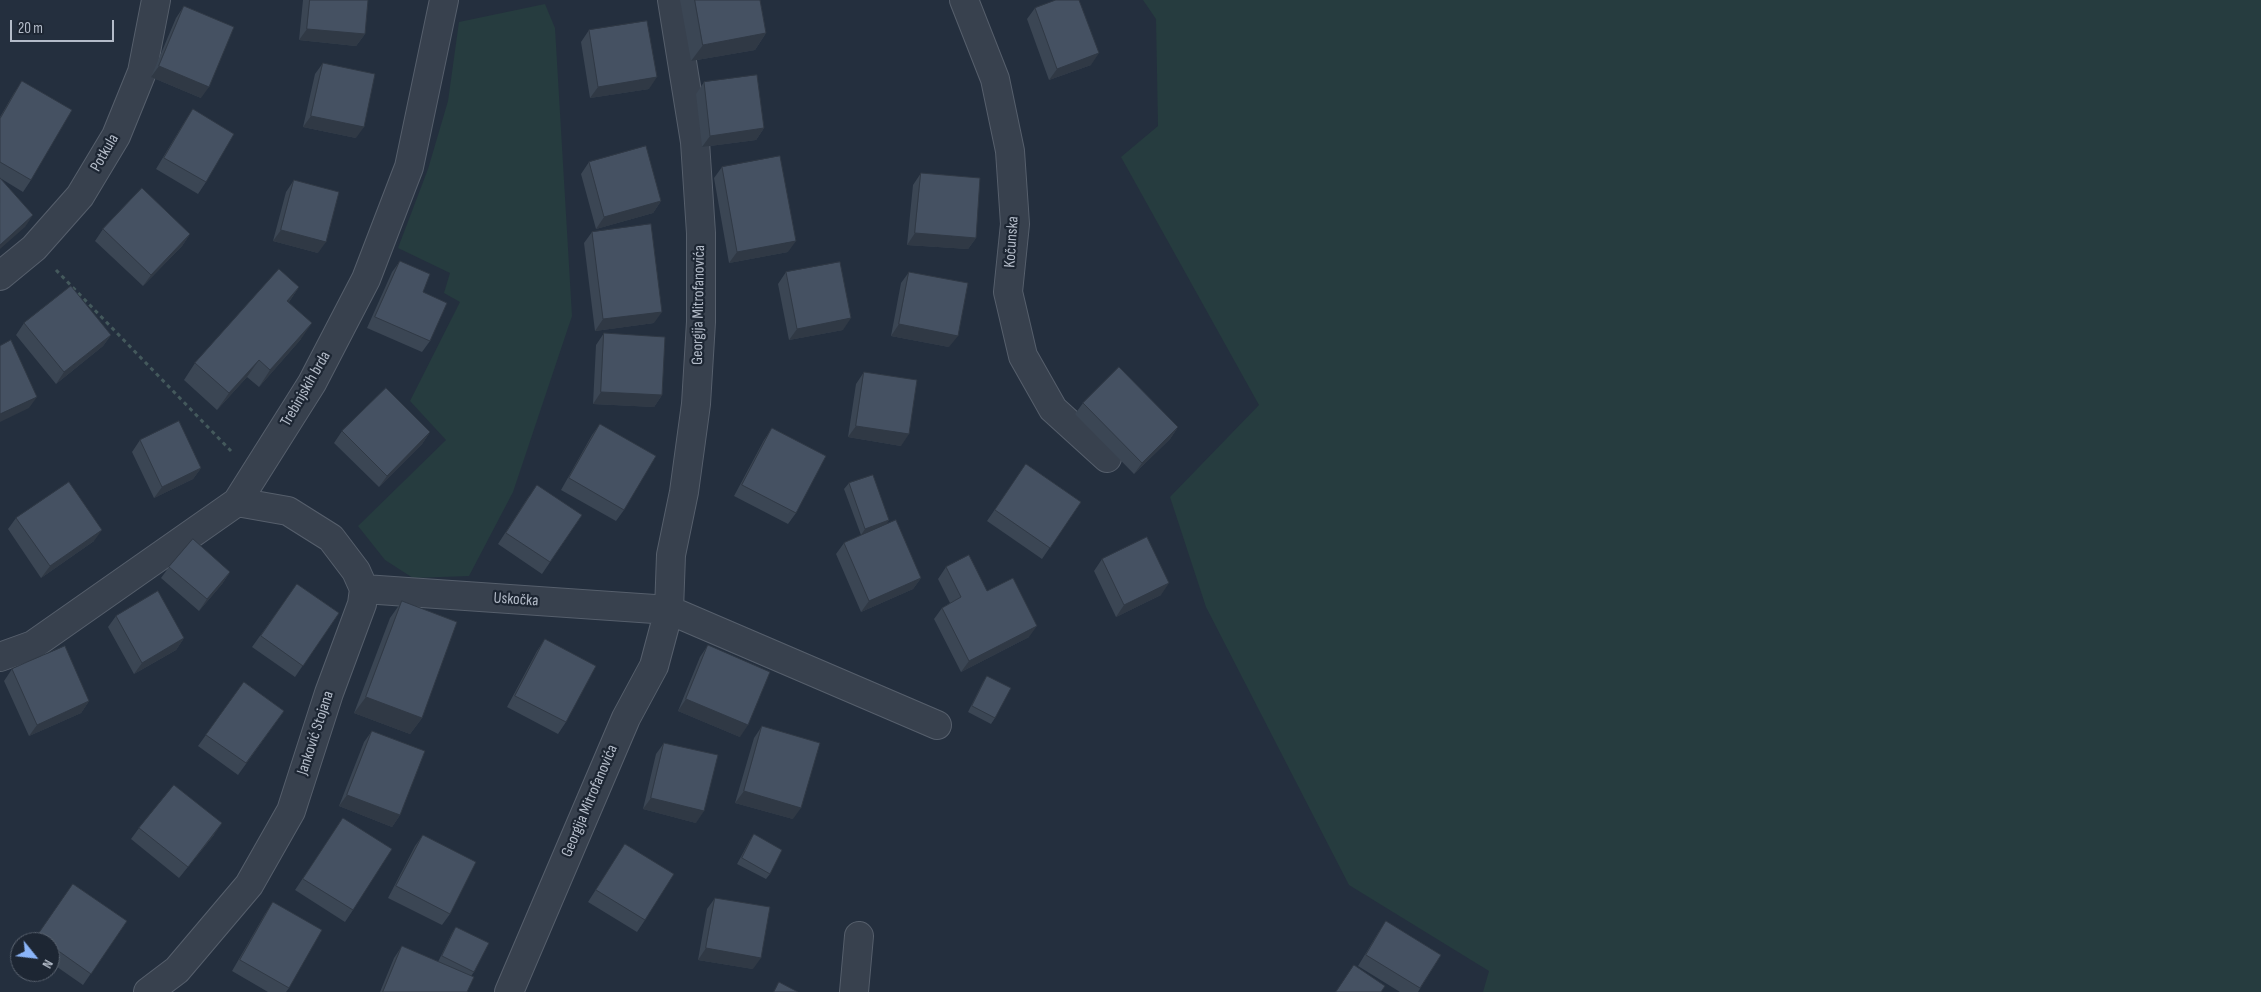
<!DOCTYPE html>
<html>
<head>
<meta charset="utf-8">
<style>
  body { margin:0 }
  #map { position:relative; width:2261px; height:992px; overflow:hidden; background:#242f3e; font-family:"Sofia Sans Condensed",sans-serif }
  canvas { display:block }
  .north { position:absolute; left:10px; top:932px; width:50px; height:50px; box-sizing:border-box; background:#1d2633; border:1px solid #59626f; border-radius:50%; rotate:119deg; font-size:14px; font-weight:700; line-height:20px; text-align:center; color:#b4bcc9 }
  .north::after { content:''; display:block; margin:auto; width:18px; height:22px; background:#8ab4f8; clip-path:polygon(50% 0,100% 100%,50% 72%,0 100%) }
  .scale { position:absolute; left:10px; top:20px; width:104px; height:22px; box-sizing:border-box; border:2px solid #b4bcc9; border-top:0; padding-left:6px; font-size:15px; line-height:18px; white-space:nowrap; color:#b4bcc9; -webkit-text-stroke:4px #1d2633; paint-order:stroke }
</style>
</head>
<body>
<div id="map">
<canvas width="2261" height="992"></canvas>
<div class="north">N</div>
<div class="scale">20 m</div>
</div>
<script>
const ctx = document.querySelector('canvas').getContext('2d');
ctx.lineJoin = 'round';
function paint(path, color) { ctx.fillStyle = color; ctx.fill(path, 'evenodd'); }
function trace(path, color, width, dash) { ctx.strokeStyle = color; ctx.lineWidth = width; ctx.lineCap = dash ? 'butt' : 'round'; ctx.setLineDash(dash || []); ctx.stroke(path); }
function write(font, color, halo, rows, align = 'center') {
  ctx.font = font + ' "Sofia Sans Condensed",sans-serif'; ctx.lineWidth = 4.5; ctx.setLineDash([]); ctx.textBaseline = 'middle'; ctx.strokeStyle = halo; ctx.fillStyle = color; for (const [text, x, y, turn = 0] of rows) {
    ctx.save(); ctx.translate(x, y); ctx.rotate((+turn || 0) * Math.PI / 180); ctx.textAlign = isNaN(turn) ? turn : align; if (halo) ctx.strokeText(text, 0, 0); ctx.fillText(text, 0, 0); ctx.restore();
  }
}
paint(new Path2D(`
  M1143 0H2261V992H1483L1489 971 1349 885 1206 607 1170 497 1259 405 1121 157 1158 126 1156 19Z
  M545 4 555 28 572 316 513 492 469 576 413 578 385 560 358 526 446 440 410 401 460 302 444 293 450 273 398 248 428 169 448 101 459 22Z`), '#263c3f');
const minor = new Path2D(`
  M964 0 995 79 1010 151 1015 224 1008 292 1023 356 1053 409 1107 458
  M0 276 34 248 80 196 116 136 142 72 156 0
  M364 589 669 610 937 725
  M0 657 33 645 237 502 312 383 366 279 409 167 444 0
  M148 992 177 970 249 885 291 811 329 693 362 604 364 589 356 571 331 538 288 511 237 502
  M509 992 626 718 654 666 669 610 671 555 684 492 696 404 701 322V233L695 142 672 0
  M854 992 859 936`);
trace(minor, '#565f6c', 30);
trace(new Path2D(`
  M56 270 231 451`), '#44595c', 3, [4, 4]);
trace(minor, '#38414e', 28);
paint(new Path2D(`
  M303 0H368L365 34 356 46 299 40Z
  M680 0H760L766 33 755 50 691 61Z
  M184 6 201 98 151 77 176 18Z
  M1035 8 1091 65 1049 80 1027 19Z
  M589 30 649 89 590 98 581 42Z
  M323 63 356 138 303 127 315 74Z
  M22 81 31 180 23 192 0 178V117L14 93Z
  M704 82 764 128 756 140 702 147 696 94Z
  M193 109 206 182 198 194 156 169 185 121Z
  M589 162 661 201 653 213 596 229 581 174Z
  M722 167 788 252 729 263 714 178Z
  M921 173 976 238 968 249 907 245 913 185Z
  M294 180 318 253 273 241 286 192Z
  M103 229 190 234 182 246 143 286 95 241Z
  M592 232 654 323 595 331 584 243Z
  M400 261 423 292 430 341 422 352 367 328 392 272Z
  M786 272 843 330 789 340 778 284Z
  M909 272 949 347 891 336 901 283Z
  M299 287 289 302 301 339 259 387 247 377 217 410 184 380 195 363Z
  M24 323 111 335 103 346 56 384 16 335Z
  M604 333 662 395 654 407 593 404 596 345Z
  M864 372 901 446 848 437 856 384Z
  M1083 403 1178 427 1170 439 1134 474 1075 414Z
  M600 424 624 510 616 521 561 490 592 435Z
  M772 428 796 513 788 524 734 496 764 440Z
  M342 431 430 432 422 444 379 487 334 443Z
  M140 440 201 468 193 479 154 498 132 452Z
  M1026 464 1081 502 1042 559 987 521Z
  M849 483 889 520 886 524 921 578 913 589 861 612 836 554 844 543 861 535 844 489Z
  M529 496 582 515 542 574 498 544Z
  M16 518 94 541 41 578 8 529Z
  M1102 559 1161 595 1116 617 1094 571Z
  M169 567 230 572 222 584 199 611 161 578Z
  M946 567 987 591 1029 637 961 672 934 619 942 608 950 603 938 579Z
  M297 584 339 613 295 677 252 647Z
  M402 601 422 718 410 734 354 713 390 618Z
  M116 616 184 638 176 650 134 674 108 627Z
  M545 639 566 722 558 734 507 707 537 651Z
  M708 645 740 737 678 711 700 657Z
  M12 669 89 701 81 713 29 736 4 681Z
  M987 676 995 718 991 724 968 712 983 682Z
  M244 682 284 711 238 775 198 746Z
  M762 726 793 819 735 803 754 738Z
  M372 731 400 815 392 827 339 806 364 742Z
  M664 743 696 823 643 809 656 754Z
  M343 818 353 910 345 922 295 890Z
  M139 828 214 835 179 878 131 839Z
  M754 834 770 874 766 879 737 864 750 840Z
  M423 835 450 914 442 925 388 898 415 846Z
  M625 844 645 920 637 932 588 902Z
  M73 884 127 921 83 985 50 962V942H33Z
  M715 898 753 969 698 960 707 909Z
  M273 902 289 988 286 992H268L232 971 265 914Z
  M1386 921 1441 955 1418 992H1400L1358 966 1378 933Z
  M456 927 474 972 471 976 467 992H380L394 958 402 946 438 962 452 933Z`), '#3b4654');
paint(new Path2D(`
  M307 29 365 34 356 46 299 40Z
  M766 33 755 50 691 61 703 45Z
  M1099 53 1091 65 1049 80 1057 69Z
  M159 66 209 87 201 98 151 77Z
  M657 77 649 89 590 98 598 87Z
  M311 116 364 127 356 138 303 127Z
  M764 128 756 140 702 147 710 136Z
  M661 201 653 213 596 229 604 217Z
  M33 215 25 227 0 249V245Z
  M281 230 326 242 318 253 273 241Z
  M915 233 976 238 968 249 907 245Z
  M190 234 182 246 143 286 151 275Z
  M796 241 788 252 729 263 737 252Z
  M299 287 288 303 287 301Z
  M662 312 654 323 595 331 603 319Z
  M851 318 843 330 789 340 797 329Z
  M312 323 301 339 259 387 270 370Z
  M899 324 958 336 949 347 891 336Z
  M111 335 103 346 56 384 64 372Z
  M259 360 247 377 217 410 229 393Z
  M601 392 662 395 654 407 593 404Z
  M37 397 29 408 0 422V414Z
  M856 426 909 434 901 446 848 437Z
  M1178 427 1170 439 1134 474 1142 463Z
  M430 432 422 444 379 487 387 476Z
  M201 468 193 479 154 498 162 487Z
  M889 520 885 526 861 535 865 529Z
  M102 530 94 541 41 578 50 566Z
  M230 572 222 584 199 611 207 599Z
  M921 578 913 589 861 612 869 601Z
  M1169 583 1161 595 1116 617 1124 605Z
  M1037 626 1029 637 961 672 969 661Z
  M184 638 176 650 134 674 142 663Z
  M366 697 422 718 410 734 354 713Z
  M686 699 748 725 740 737 678 711Z
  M89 701 81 713 29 736 37 725Z
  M744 791 801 808 793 819 735 803Z
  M347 795 400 815 392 827 339 806Z
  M651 798 704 811 696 823 643 809Z
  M222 823 214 835 179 878 188 867Z
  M706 948 761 958 753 969 698 960Z`), '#303945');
const building = new Path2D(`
  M310 0H368L365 34 307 29Z
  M695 0H760L766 33 703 45Z
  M1056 0H1079L1099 53 1057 69 1035 8Z
  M184 6 234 27 209 87 159 66Z
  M647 21 657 77 598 87 589 30Z
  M323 63 375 74 364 127 311 116Z
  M757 75 764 128 710 136 704 82Z
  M22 81 72 110 31 180 0 162V119Z
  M193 109 234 134 206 182 164 158Z
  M646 146 661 201 604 217 589 162Z
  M780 156 796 241 737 252 722 167Z
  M921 173 980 178 976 238 915 233Z
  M0 178 33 215 0 245Z
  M294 180 339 192 326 242 281 230Z
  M142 188 190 234 151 275 103 229Z
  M651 224 662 312 603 319 592 232Z
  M400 261 430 274 423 292 447 303 430 341 375 317Z
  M840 262 851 318 797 329 786 272Z
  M279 269 299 287 287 301 312 323 270 370 259 360 229 393 195 363Z
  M909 272 968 283 958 336 899 324Z
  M71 286 111 335 64 372 24 323Z
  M604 333 665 337 662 395 601 392Z
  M11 340 37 397 0 414V346Z
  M1119 367 1178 427 1142 463 1083 403Z
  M864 372 917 380 909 434 856 426Z
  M386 388 430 432 387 476 342 431Z
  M179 421 201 468 162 487 140 440Z
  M600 424 656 456 624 510 569 478Z
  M772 428 826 456 796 513 742 485Z
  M1026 464 1081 502 1050 548 995 510Z
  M873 475 889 520 865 529 849 483Z
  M69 482 102 530 50 566 16 518Z
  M537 485 582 515 550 562 506 533Z
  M896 520 921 578 869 601 844 543Z
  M1147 537 1169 583 1124 605 1102 559Z
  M193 539 230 572 207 599 169 567Z
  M969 555 987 591 1013 578 1037 626 969 661 942 608 961 597 946 567Z
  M297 584 339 613 303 666 261 636Z
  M158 591 184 638 142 663 116 616Z
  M402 601 457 622 422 718 366 697Z
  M545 639 596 666 566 722 515 696Z
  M708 645 770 672 748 725 686 699Z
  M65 646 89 701 37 725 12 669Z
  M987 676 1011 688 995 718 972 706Z
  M244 682 284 711 246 763 206 735Z
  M762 726 820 743 801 808 744 791Z
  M372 731 425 751 400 815 347 795Z
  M664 743 718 755 704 811 651 798Z
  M174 785 222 823 188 867 139 828Z
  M343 818 392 849 353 910 303 879Z
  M754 834 782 850 770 874 742 858Z
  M423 835 476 862 450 914 396 886Z
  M625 844 674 874 645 920 596 890Z
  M73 884 127 921 91 974 50 945V942H45L37 936Z
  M715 898 770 907 761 958 706 948Z
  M273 902 322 930 289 988 240 960Z
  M1386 921 1441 955 1420 988 1366 955Z
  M456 927 489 943 474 972 442 956Z
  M402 946 474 977 467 992H383Z
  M1354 965 1385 986 1381 992H1336Z
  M779 982 798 992H774Z`);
paint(building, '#455162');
trace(building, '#303945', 1);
write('16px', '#b4bcc9', '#1d2633', [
  ["Potkula",105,153,-60],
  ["Kočunska",1012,242,-86],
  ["Georgija Mitrofanovića",699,305,-89],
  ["Trebinjskih brda",306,389,-60],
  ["Uskočka",516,600,4],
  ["Janković Stojana",316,733,-72],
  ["Georgija Mitrofanovića",590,801,-67]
]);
</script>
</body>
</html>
